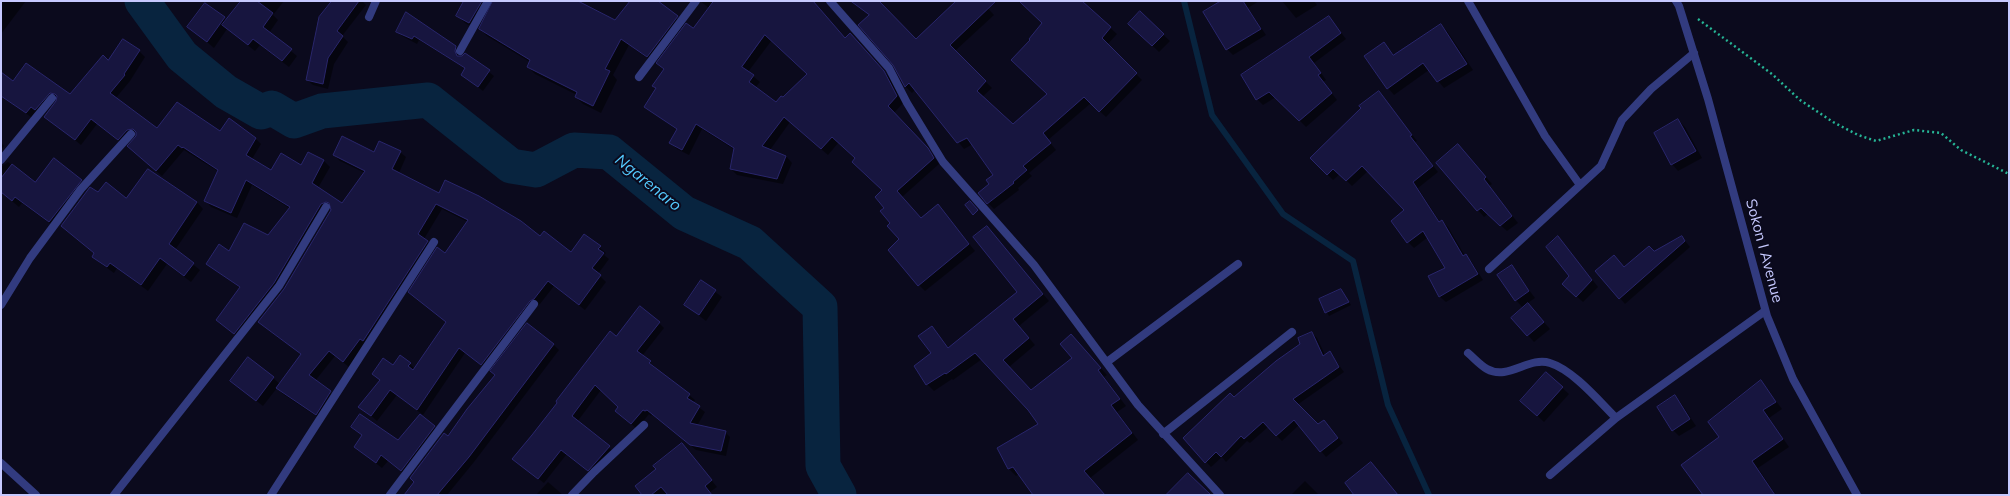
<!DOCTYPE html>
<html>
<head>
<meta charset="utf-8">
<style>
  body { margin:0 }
  #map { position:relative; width:2010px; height:496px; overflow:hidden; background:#0b0a1d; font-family:Mulish,sans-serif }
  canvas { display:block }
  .frame { position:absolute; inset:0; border:2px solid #c6c9ff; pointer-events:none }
</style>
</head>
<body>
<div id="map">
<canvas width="2010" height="496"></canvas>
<div class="frame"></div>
</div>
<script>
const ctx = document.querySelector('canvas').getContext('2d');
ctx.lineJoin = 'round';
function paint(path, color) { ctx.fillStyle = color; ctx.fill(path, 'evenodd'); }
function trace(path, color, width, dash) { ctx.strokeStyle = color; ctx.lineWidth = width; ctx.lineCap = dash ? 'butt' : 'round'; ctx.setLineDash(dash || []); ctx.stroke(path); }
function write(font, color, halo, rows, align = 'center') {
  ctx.font = font + ' Mulish,sans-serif'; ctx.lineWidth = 4; ctx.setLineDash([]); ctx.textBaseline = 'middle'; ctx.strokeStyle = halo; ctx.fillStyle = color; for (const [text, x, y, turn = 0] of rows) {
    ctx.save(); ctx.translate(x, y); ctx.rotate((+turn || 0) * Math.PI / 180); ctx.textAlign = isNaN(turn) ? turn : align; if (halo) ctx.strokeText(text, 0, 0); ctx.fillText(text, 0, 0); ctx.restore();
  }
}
paint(new Path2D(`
  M1 1H26L1 34Z
  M242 1H284L273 15 278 20 269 33 297 56 289 67 260 45 255 51 227 29 214 48 189 27 205 4 227 21Z
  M333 1H362L366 5 342 36 348 42 334 64 328 89 313 85 307 80Z
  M465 1H576L616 21 632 1H656L686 26 718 49 709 8 700 1H809L845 39 850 34 890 78 903 103 894 113 934 156 939 164 902 197 922 219 938 205 975 251 925 291 919 285 892 223 886 208 884 190 856 158 839 142 828 155 790 122 770 150 786 156 792 163 783 184 737 175 731 169 735 150 702 129 689 155 677 149 671 143 677 130 645 107 657 89 653 86 664 70 656 62 655 64 629 45 613 75 617 80 601 113 583 104 576 97 577 95 535 74 528 67 530 62 487 36 480 29 494 3 491 5 477 30 465 23 457 15ZM772 40 808 74 783 99 776 103 755 88 760 82 748 72Z
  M853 1H883L881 3 916 40 958 1H981L994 15 955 51 992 88 982 97 1013 125 1048 95 1031 40 1043 23 1028 1H1084L1083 3 1117 34 1107 45 1142 80 1106 117 1091 103 1048 140 1056 150 1029 173 1032 176 1018 188 1019 190 994 209 988 203 991 184 994 175 973 144 964 149 916 89 912 93 906 87 870 16Z
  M1223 1H1259L1248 8 1266 35 1233 55 1227 49Z
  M1282 1H1314L1317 5 1296 18Z
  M1140 13 1170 41 1159 52 1130 24Z
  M1329 17 1346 39 1314 63 1326 80 1323 82 1337 100 1306 127 1276 97 1263 105 1257 99Z
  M1441 25 1447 31 1473 70 1444 88 1429 70 1394 95 1388 88 1384 43 1394 55Z
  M397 31 456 47 461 52 459 57H463L466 54 494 76 483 91 462 75 466 69 419 40 417 44 402 36Z
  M139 51 145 57 130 81 115 99 157 129 220 132 255 138 261 144 252 159 271 172 302 166 308 153 324 161 330 167 318 188 342 204 365 173 340 161 334 155 400 152 406 157 399 173 440 194 541 238 572 253 585 236 606 253 604 255 609 259 598 274 606 282 585 310 554 286 540 304 535 306 488 370 465 353 423 415 397 395 377 421 360 406 381 381 373 374 393 366 410 364 415 369 447 322 409 292 445 254 468 222 442 209 424 239 433 247 349 367 335 356 315 381 336 398 322 420 283 394 277 388 263 406 231 381 273 378 280 384 302 355 265 327 285 289 332 210V207L327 210 241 339 217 320 240 288 207 263 268 236 291 209 252 185 237 218 211 207 206 201 219 172 184 150 162 176 134 152 137 135 135 134 125 145 97 124 81 145 45 116 58 99 56 98 32 118 1 94V73L13 82 70 95 109 62Z
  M1379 93 1417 141 1415 142 1438 172 1418 188 1440 222 1442 221 1448 227 1465 256 1471 261 1483 280 1446 302 1440 297 1430 277 1447 268 1428 237 1414 248 1408 242 1406 210 1368 171 1352 186 1340 174 1333 180 1311 158Z
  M1678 120 1685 127 1702 158 1678 171 1672 164Z
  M1 142 4 146 1 150Z
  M1464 152 1492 184 1489 186 1518 223 1507 231 1488 214 1484 217 1437 163Z
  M8 162 36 184 81 181 88 187 56 228 22 203 19 207 1 192V167Z
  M98 194 126 200 197 202 203 209 175 250 200 270 191 282 167 264 148 291 117 268 114 273 100 263 93 256 95 254 62 226Z
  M987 227 1049 301 1019 326 1035 345 1009 367 1031 391 1073 358 1078 342 1107 375 1104 377 1126 406 1117 412 1138 440 1090 478 1104 495H1035L1019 474 1016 476 1009 469 998 448 1040 424 1029 410 982 359 953 380 952 379 934 391 927 384 932 354V327L949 348 1018 292Z
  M1682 237 1690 247 1625 304 1597 271 1625 268Z
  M1564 244 1598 287 1583 302 1570 290 1571 276Z
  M1511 266 1535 298 1522 307 1516 300Z
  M701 281 722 297 706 321 685 305Z
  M1341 290 1351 305 1329 316 1320 300Z
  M1534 311 1550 329 1534 342 1513 318Z
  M659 323 664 328 642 356 655 367 654 368 689 395 695 400 693 403 705 412 697 426 725 432 730 437 726 456 696 450 652 414 651 416 649 414 637 429 616 411 619 407 601 390 577 422 614 452 594 475 566 455 544 483 519 464 616 337Z
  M1312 333 1317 338 1325 355 1330 353 1344 372 1297 405 1318 425 1324 421 1343 443 1326 457 1299 425 1282 441 1268 427 1250 443 1247 441 1226 462 1222 457 1211 467 1184 438 1301 344Z
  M553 344 559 350 474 462 447 495H407L448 437Z
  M1546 373 1569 394 1544 422 1528 407Z
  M1761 381 1782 409 1769 418 1789 447 1758 468 1776 495H1704L1720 437Z
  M1675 396 1681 403 1696 426 1679 436 1673 430Z
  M420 415 441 433 408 477 388 461 382 468 355 447 363 436 352 427 398 442Z
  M682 444 717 487 710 492 712 495H644L657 469Z
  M1305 481 1319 495H1291Z
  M548 482 563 495H536Z`), '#0007');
trace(new Path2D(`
  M1184 1 1212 115 1283 214 1353 261 1388 405 1429 495`), '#08243f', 6);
trace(new Path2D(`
  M142 1 182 56 226 92 261 112 272 108 294 121 322 111 428 100 511 166 536 170 574 150 609 152 684 213 750 243 820 307 823 466 839 495`), '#08243f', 35);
const building = new Path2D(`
  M241 1H257L273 13 263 27 292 49 282 61 253 39 248 45 222 25Z
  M332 1H359L337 31 343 36 328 58 323 84 306 80 319 17Z
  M464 1H482L469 23 456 16Z
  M493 1H578L615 20 630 1H658L678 16 647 57 621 39 605 69 610 71 593 106 575 97 577 92 527 67 530 60 479 29Z
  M714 1H813L845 38 850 33 884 71 897 96 888 106 928 148 934 158 897 191 921 218 938 204 969 244 918 286 888 250 899 239 887 226 890 223 880 211 884 208 875 197 882 190 852 162 855 158 832 137 821 149 784 117 762 146 786 156 777 179 730 169 734 148 696 124 682 150 669 143 677 129 644 107 656 88 652 86 664 69 656 63 686 23 693 28ZM765 35 807 74 783 97 781 96 776 102 749 82 754 75 742 67Z
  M851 1H879L916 39 956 1H996L950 45 986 81 977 91 1013 124 1047 94 1011 60 1030 40 1029 39 1042 23 1019 1H1082L1111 27 1102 38 1137 73 1099 112 1084 97 1043 133 1051 143 1023 166 1027 170 1013 182 1014 183 987 204 978 193 989 184 986 180 993 175 967 138 957 143 909 83 905 87 893 65 858 25 869 15Z
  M1221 1H1243L1261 29 1226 50 1203 12Z
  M205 3 225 17 207 42 187 27Z
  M1140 11 1164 34 1152 46 1128 24Z
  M406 12 456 46 455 51 457 56H462L465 53 490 70 478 87 461 75 465 68 414 36 412 39 396 32Z
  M1329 16 1341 33 1309 57 1321 73 1318 75 1332 93 1299 121 1269 92 1256 100 1241 75Z
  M1441 24 1467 64 1437 82 1423 63 1387 89 1364 56 1384 42 1393 55Z
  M123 39 140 50 124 74 125 75 110 93 157 128 177 102 220 131 229 118 256 138 246 155 271 170 281 153 301 165 308 152 324 160 312 183 342 203 365 171 333 155 342 136 374 152 379 141 401 151 392 169 439 193 445 180 479 196 521 221 540 236 544 231 571 252 584 234 601 246 598 249 604 253 592 268 601 275 579 305 548 281 534 299 530 301 481 365 459 348 417 410 390 390 371 416 358 407 380 380 372 374 383 358 393 365 400 355 411 363 408 366 413 370 446 322 408 292 437 247 445 253 468 220 436 204 418 234 428 241 363 341 360 339 343 362 329 351 309 375 331 391 316 415 276 388 301 354 258 322 284 289 331 210 329 203 326 202 321 204 274 283 234 334 216 320 240 287 206 264 219 244 229 251 244 223 268 235 290 207 246 180 231 213 204 201 218 170 183 147 182 148 178 145 156 171 127 146 136 136V132L133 129 127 130 118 140 91 119 75 140 44 117 56 101 57 96 55 94 50 93 35 110 31 107 26 113 1 96V72L13 81 26 63 70 94 103 55 108 60Z
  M1379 91 1412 135 1410 136 1433 166 1413 182 1439 222 1442 220 1463 256 1466 254 1478 274 1439 297 1428 276 1445 268 1423 231 1407 243 1391 221 1404 210 1362 166 1346 181 1333 169 1327 175 1310 158 1361 108 1359 106Z
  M1678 119 1696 151 1671 165 1654 133Z
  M1458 144 1486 177 1484 179 1512 216 1500 226 1481 208 1477 211 1436 163Z
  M54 158 82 180 49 222 15 197 12 201 1 192V178L12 164 35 182Z
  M148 169 197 202 169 244 194 263 184 276 160 258 141 285 110 263 107 267 92 257 94 253 61 226 90 187 98 192 106 182 126 198Z
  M970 201 978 210 973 215 965 205Z
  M987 226 1043 294 1013 319 1029 338 1003 360 1031 390 1072 358 1060 344 1071 334 1101 368 1098 370 1120 399 1111 405 1132 433 1084 471 1105 495H1033L1013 467 1008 469 997 448 1038 424 1028 410 975 353 946 374 945 373 926 385 914 366 931 353 918 336 932 326 948 348 1017 292 973 237Z
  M1558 236 1592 280 1576 297 1562 284 1569 276 1546 247Z
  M1682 236 1685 241 1619 299 1595 271 1614 255 1624 267 1649 246 1654 251Z
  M1512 265 1529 291 1515 301 1497 275Z
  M701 280 716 290 699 315 684 305Z
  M1341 289 1349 302 1325 313 1319 299Z
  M1528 303 1544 322 1527 336 1511 318Z
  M640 306 660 322 637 351 651 361 649 363 690 394 687 398 700 406 690 423 726 431 721 451 690 445 647 410 645 411 643 410 631 424 615 411 618 407 595 385 572 416 610 446 588 471 561 450 538 479 512 459 532 435 557 403 556 401 610 331 616 336Z
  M527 323 554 344 469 457 437 495H404L414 482 410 478 444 433 448 436 467 409 495 375 490 371Z
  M1312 332 1323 356 1330 351 1339 367 1293 399 1318 424 1324 420 1338 438 1320 452 1294 420 1276 436 1263 422 1244 439 1241 436 1221 457 1216 452 1205 463 1183 438 1230 393 1234 397 1276 361 1300 344 1298 338Z
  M248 357 274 377 256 401 230 381Z
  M1546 372 1563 387 1537 416 1520 401Z
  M1761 380 1776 402 1763 410 1783 439 1752 461 1775 495H1703L1681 465 1719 437 1708 422Z
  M1675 395 1690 419 1672 431 1657 407Z
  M360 414 398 440 420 414 435 426 401 471 381 455 376 463 354 447 362 435 351 427Z
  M682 443 712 480 705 486 712 495H668L661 487 651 495H642L635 486 656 469 653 466Z
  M1371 462 1398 495H1354L1345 483Z
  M1188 473 1211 495H1166Z`);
paint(building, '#17153f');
trace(building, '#29266c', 1);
trace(new Path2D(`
  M1698 19 1772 74 1800 100 1833 122 1858 135 1876 141 1914 130 1941 133 1961 150 2009 174`), '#26b495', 2.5, [2, 3]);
trace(new Path2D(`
  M830 1 889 68 907 103 943 162 1034 265 1138 405 1220 495
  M1468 1 1545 136 1580 185
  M369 17 376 1
  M460 51 488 1
  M639 77 696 1
  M1 160 52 98
  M1489 269 1601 166 1622 120 1651 89 1694 53
  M1 305 30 258 81 189 131 134
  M1468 353C1474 358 1480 365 1487 369 1508 381 1529 356 1550 363 1573 370 1599 401 1616 418
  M1107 362 1238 264
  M1163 434 1292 332
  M1 463 36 495
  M1550 475 1616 418 1765 311
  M114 495 279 286 326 207
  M271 495 434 242
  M390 495 534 304
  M572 495 594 472 644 425`), '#323b7f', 8);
trace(new Path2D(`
  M1676 1 1679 6 1708 99 1767 316 1793 379 1857 495`), '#323b7f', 8);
write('15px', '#c6c9ff', '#0b0a1d', [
  ["Sokon I Avenue",1764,251,75]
]);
write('italic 16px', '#54cbff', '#0b0a1d', [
  ["Ngarenaro",648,183,39]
]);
</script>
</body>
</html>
